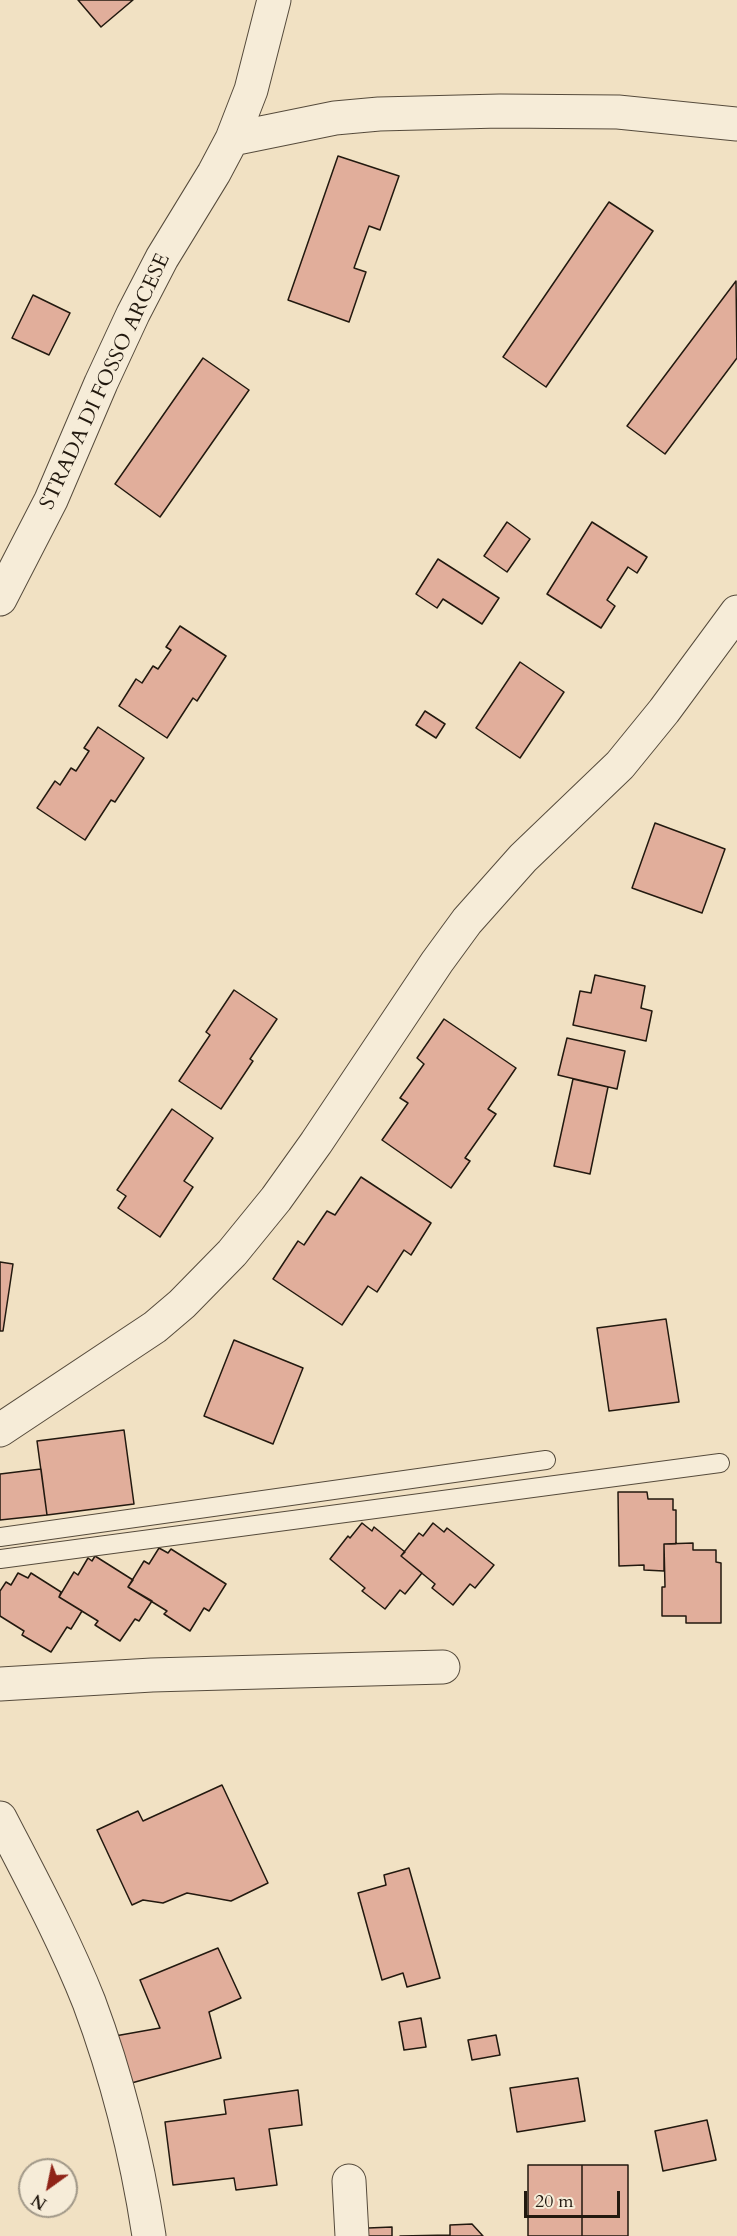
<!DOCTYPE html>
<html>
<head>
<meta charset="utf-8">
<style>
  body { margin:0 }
  #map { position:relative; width:737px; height:2236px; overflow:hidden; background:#f1e1c3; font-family:Cardo,serif }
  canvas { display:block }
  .north { position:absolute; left:18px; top:2158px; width:60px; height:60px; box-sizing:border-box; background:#f6ecd8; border:2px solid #a19888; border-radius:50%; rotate:213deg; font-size:16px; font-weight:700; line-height:24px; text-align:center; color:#22190f }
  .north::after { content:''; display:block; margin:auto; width:21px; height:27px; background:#8f2418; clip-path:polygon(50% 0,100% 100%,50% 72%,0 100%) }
  .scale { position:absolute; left:524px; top:2191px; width:96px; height:27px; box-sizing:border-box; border:3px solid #22190f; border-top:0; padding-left:8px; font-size:18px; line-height:21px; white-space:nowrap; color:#22190f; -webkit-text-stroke:4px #f6ecd8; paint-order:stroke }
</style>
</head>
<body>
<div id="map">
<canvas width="737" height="2236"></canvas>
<div class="north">N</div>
<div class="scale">20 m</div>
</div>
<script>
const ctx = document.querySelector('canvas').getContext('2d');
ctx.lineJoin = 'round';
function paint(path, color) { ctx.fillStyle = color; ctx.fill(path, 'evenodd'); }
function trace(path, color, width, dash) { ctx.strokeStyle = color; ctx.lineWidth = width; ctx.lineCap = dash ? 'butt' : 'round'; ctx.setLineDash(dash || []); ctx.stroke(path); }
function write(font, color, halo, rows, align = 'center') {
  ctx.font = font + ' Cardo,serif'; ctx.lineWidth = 6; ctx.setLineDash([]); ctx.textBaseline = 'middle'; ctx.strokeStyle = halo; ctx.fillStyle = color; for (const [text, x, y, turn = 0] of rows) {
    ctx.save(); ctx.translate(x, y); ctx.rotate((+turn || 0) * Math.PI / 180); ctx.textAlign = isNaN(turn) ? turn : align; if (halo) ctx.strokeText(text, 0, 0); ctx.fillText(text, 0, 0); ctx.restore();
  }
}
const building = new Path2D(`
  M78 0H133L101 27Z
  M338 156 399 176 380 230 369 226 354 268 366 272 349 322 288 300Z
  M609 202 653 231 546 387 503 357Z
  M736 281 737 358 665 454 627 426Z
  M33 295 70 313 49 355 12 338Z
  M203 358 249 390 160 517 115 484Z
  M507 522 530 539 507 572 484 556Z
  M592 522 647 557 637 573 628 567 607 600 615 606 601 628 547 594Z
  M438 559 499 598 482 624 443 599 437 608 416 594Z
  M180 626 226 656 197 701 193 698 167 738 119 706 136 679 142 683 153 666 158 669 171 650 166 647Z
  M520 662 564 692 520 758 476 728Z
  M425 711 445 724 436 738 416 725Z
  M98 727 144 758 115 802 111 800 85 840 37 808 55 781 60 785 71 768 76 771 89 751 84 748Z
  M655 823 725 849 702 913 632 888Z
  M595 975 645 986 641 1008 652 1011 646 1041 573 1025 580 991 591 993Z
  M234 990 277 1019 250 1059 253 1061 221 1109 179 1081 210 1035 206 1032Z
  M444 1019 516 1068 488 1109 496 1114 465 1158 470 1161 451 1188 382 1140 408 1103 400 1098 424 1064 417 1058Z
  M567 1038 625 1051 617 1089 558 1075Z
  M573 1079 608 1087 590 1174 554 1166Z
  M172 1109 213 1138 184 1181 193 1187 160 1237 118 1208 126 1196 117 1190Z
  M361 1177 431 1223 411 1255 404 1250 377 1292 368 1286 342 1325 273 1279 298 1241 304 1245 327 1211 335 1215Z
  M0 1262 13 1264 3 1331H0Z
  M666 1319 679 1402 609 1411 597 1328Z
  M234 1340 303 1368 273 1444 204 1416Z
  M124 1430 134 1504 47 1515 37 1441Z
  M41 1469 47 1515 0 1520V1474Z
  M618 1492H647L648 1499H673V1510H676V1544H664V1571L644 1570V1565L619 1566Z
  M362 1523 372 1531 374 1527 405 1552 401 1556 422 1573 405 1594 400 1590 385 1609 362 1591 365 1588 330 1559 348 1536 350 1538Z
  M433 1523 444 1532 447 1528 494 1565 475 1588 470 1584 453 1605 432 1588 435 1584 401 1556 419 1533 423 1536Z
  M693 1543V1550H716V1562L721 1563V1623H686V1616H662V1587H665L664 1544Z
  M159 1548 168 1553 171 1549 226 1584 209 1611 204 1608 190 1631 164 1614 167 1611 128 1587 144 1561 149 1564Z
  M95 1556 133 1580 128 1587 152 1601 139 1621 135 1619 120 1641 95 1625 98 1621 59 1597 74 1572 78 1575 88 1558 92 1561Z
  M18 1573 28 1578 31 1573 61 1592 59 1597 82 1611 71 1629 67 1627 51 1652 22 1635 24 1631 0 1616V1591L6 1582 11 1585Z
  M222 1785 268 1883 231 1901 187 1893 163 1903 143 1900 132 1905 97 1830 138 1811 143 1821Z
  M409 1868 440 1978 407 1987 403 1973 382 1980 358 1893 386 1885 384 1875Z
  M218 1948 241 1998 209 2012 221 2058 128 2084 115 2036 160 2028 140 1980Z
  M421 2018 426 2047 404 2050 399 2022Z
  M496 2035 500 2055 472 2060 468 2040Z
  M578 2078 585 2121 517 2132 510 2088Z
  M298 2090 302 2125 269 2129 277 2185 236 2190 234 2178 173 2185 165 2122 226 2114 224 2100Z
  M707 2120 716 2160 663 2171 655 2131Z
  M528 2165H582V2236H528Z
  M582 2165H628V2236H582Z
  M472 2224 483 2236H400L450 2235V2225Z
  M392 2227V2236H361L368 2228Z`);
paint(building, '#e1ae9b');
trace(building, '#22190f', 1.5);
const service = new Path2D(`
  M0 1537 546 1460
  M0 1559 720 1463`);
const minor = new Path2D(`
  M232 139 335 118 379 114 500 111 618 112 737 124
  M0 599 51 500 101 383 133 314 162 258 214 173 232 139 251 90 274 0
  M0 1430 155 1327 182 1304 232 1253 276 1199 316 1143 437 962 467 921 523 858 620 765 664 711 737 612
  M0 1684 152 1675 443 1667
  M0 1818C31 1878 64 1939 89 2002 117 2077 137 2157 149 2236
  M349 2181 352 2236`);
trace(service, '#564b3c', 20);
trace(minor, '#564b3c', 35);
trace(service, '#f6ecd8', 18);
trace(minor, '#f6ecd8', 33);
write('21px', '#22190f', '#f6ecd8', [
  ["STRADA DI FOSSO ARCESE",106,382,-65]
]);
</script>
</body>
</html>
